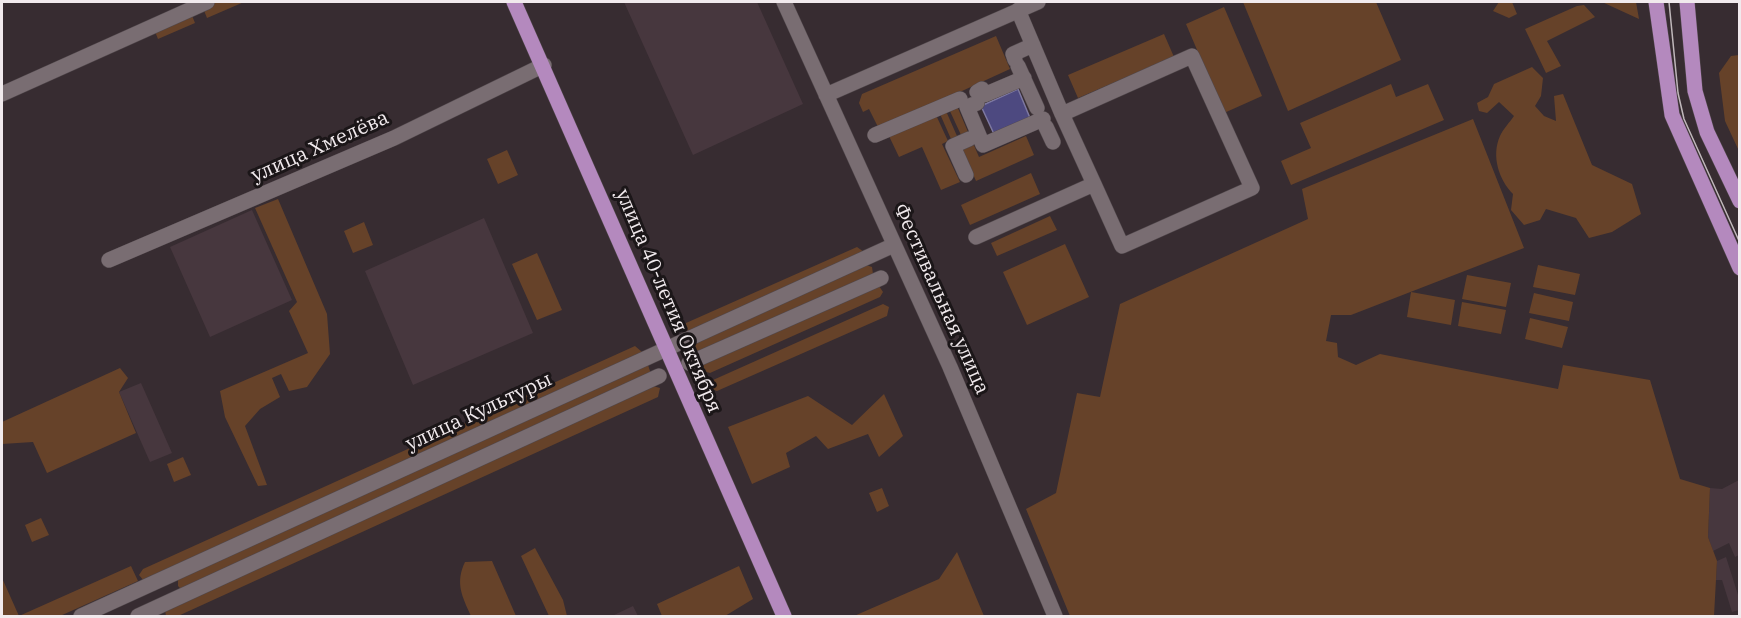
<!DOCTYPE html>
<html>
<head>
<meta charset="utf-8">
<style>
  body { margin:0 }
  #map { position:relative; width:1741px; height:618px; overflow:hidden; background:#372c31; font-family:"IBM Plex Serif",serif }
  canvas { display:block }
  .frame { position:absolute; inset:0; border:3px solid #f1eaed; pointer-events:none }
</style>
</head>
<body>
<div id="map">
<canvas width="1741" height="618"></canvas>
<div class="frame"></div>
</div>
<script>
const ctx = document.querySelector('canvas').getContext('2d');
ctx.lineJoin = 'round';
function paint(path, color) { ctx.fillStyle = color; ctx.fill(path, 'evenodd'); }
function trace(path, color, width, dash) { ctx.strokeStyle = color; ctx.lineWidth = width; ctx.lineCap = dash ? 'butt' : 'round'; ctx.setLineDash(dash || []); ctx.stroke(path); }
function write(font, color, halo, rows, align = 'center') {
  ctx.font = font + ' "IBM Plex Serif",serif'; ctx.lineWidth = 6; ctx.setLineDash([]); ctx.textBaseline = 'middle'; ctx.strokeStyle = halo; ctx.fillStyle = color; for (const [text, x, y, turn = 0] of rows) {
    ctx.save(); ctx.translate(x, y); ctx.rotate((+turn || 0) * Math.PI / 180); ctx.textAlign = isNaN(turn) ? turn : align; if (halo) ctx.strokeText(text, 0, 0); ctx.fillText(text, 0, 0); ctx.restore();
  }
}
paint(new Path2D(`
  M624 2H757L803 104 693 155Z
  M252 210 292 300 210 337 170 247Z
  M484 218 533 333 413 385 365 271Z
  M141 383 172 453 150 462 119 392Z
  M1739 480V555L1735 557 1729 543 1713 551 1708 537 1710 488 1722 489Z
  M1726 557 1739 598V610L1732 612 1722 580H1716L1717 561Z
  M633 606 638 616H612Z`), '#47373e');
paint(new Path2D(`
  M217 2H244L207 18 203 8Z
  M1243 2H1376L1401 60 1288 111Z
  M1499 2H1512L1517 14 1509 18 1493 11Z
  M1602 2H1636L1639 19Z
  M1584 5 1595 17 1547 41 1561 66 1546 73 1525 29 1577 6Z
  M1224 7 1262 96 1224 113 1186 24Z
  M191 13 195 23 158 39 154 29Z
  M1164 34 1174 57 1078 98 1068 75Z
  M996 36 1010 69 879 129 869 109 863 112 859 103 862 94Z
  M1739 55H1740L1739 151 1725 121 1719 73 1731 56Z
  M1532 67 1543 78 1541 96 1535 106 1544 116 1556 121 1554 96 1563 94 1592 165 1632 184 1641 214 1612 232 1589 238 1576 218 1546 209 1540 220 1524 225 1511 210 1513 194C1499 180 1491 156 1500 136 1503 129 1510 122 1514 116L1499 102 1487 113 1479 111 1477 103 1488 97 1494 84Z
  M1391 84 1396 97 1428 84 1444 120 1291 185 1281 161 1311 148 1300 123Z
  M957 106 968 132 961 135 949 109Z
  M946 111 957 136 951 139 940 114Z
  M936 115 948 141 942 144 960 182 941 190 922 147 899 157 889 136Z
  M1473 119 1524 248 1351 315H1331L1326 341 1337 343 1338 357 1356 365 1380 354 1558 389 1563 365 1650 380 1680 479 1710 488 1708 537 1717 561 1714 616H1070L1026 509 1056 493 1077 393 1100 397 1120 304 1308 219 1302 189Z
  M1026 136 1034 155 976 181 962 148 973 143 979 157Z
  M507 150 518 175 498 184 487 159Z
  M1031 173 1040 194 970 225 961 205Z
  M278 199 327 314 330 354 307 387 289 391 281 374 272 378 280 397 260 409 245 426 267 485 258 486 225 417 220 391 308 353 289 311 297 302 255 208Z
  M1050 216 1057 230 997 256 991 243Z
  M364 222 373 245 353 253 344 231Z
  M1065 244 1089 297 1027 325 1003 272Z
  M857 247 864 252 687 334 683 328 686 323Z
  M537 253 562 310 537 320 512 264Z
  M866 265 872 267 873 274 697 352 694 350 693 343Z
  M1538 265 1580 274 1575 295 1533 287Z
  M1467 275 1511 283 1506 307 1462 299Z
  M879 286 883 292 880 297 710 373 703 371 702 364Z
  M1411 292 1455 300 1451 325 1407 317Z
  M1534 293 1573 302 1569 321 1529 313Z
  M1462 302 1506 310 1501 334 1458 326Z
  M883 304 889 307 887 316 717 391 711 389 709 386 713 380Z
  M1530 318 1568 327 1562 348 1525 339Z
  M635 346 642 352 144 581 139 575 143 569Z
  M648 365 651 374 181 589 178 586V579Z
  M120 368 128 378 119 392 136 433 47 473 33 442 2 444V422Z
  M653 386 660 388 658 397 178 616H166L165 610Z
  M884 394 903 436 879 457 868 434 828 449 816 436 786 453 790 467 752 484 728 427 808 396 852 425Z
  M183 457 191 475 174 482 167 464Z
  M882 488 889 506 877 512 869 493Z
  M41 518 49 535 32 542 25 525Z
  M535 548 563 600 567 616H549L521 556Z
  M957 552 984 616H854L939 579Z
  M492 561 516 616H471C462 596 455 583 465 562Z
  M131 566 138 581 60 616H19Z
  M739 566 753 599 725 616H662L657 604Z
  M2 578 19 616H2Z`), '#664229');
const water = new Path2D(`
  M1018 89 1030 118 994 134 981 106Z`);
paint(water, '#4d4980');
trace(water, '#7e79a1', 1.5);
const minor = new Path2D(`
  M784 2 950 367 1055 616
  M1018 10 1062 114
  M1015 60 1013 54 1033 45
  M1018 66 1037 108
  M977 92 982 89 984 95 1024 78
  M2 94 207 2
  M826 95 1038 2
  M977 103 967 107 983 145 1043 119
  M1046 127 1053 142
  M875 135 960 99
  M966 175 953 146 969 139
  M976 237 1094 184 1122 246 1252 188 1192 56 1062 114 1094 184
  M109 260 394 138 544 65
  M689 363 881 278
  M81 616 894 245
  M138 616 659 376`);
const major = new Path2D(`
  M514 2 784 616
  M1656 2 1672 115 1740 268
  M1687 2 1695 91 1707 132 1740 201`);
trace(minor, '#51484c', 16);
trace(major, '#51484c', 16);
trace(minor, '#796d72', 15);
trace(major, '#b489be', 15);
trace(new Path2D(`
  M1669 2 1678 93 1684 119 1740 243`), '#c0b8bb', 1.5);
write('20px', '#f1eaed', '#1b1618', [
  ["улица Хмелёва",320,147,-24],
  ["Фестивальная улица",941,299,66],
  ["улица 40-летия Октября",668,301,67],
  ["улица Культуры",479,412,-25]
]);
</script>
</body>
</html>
